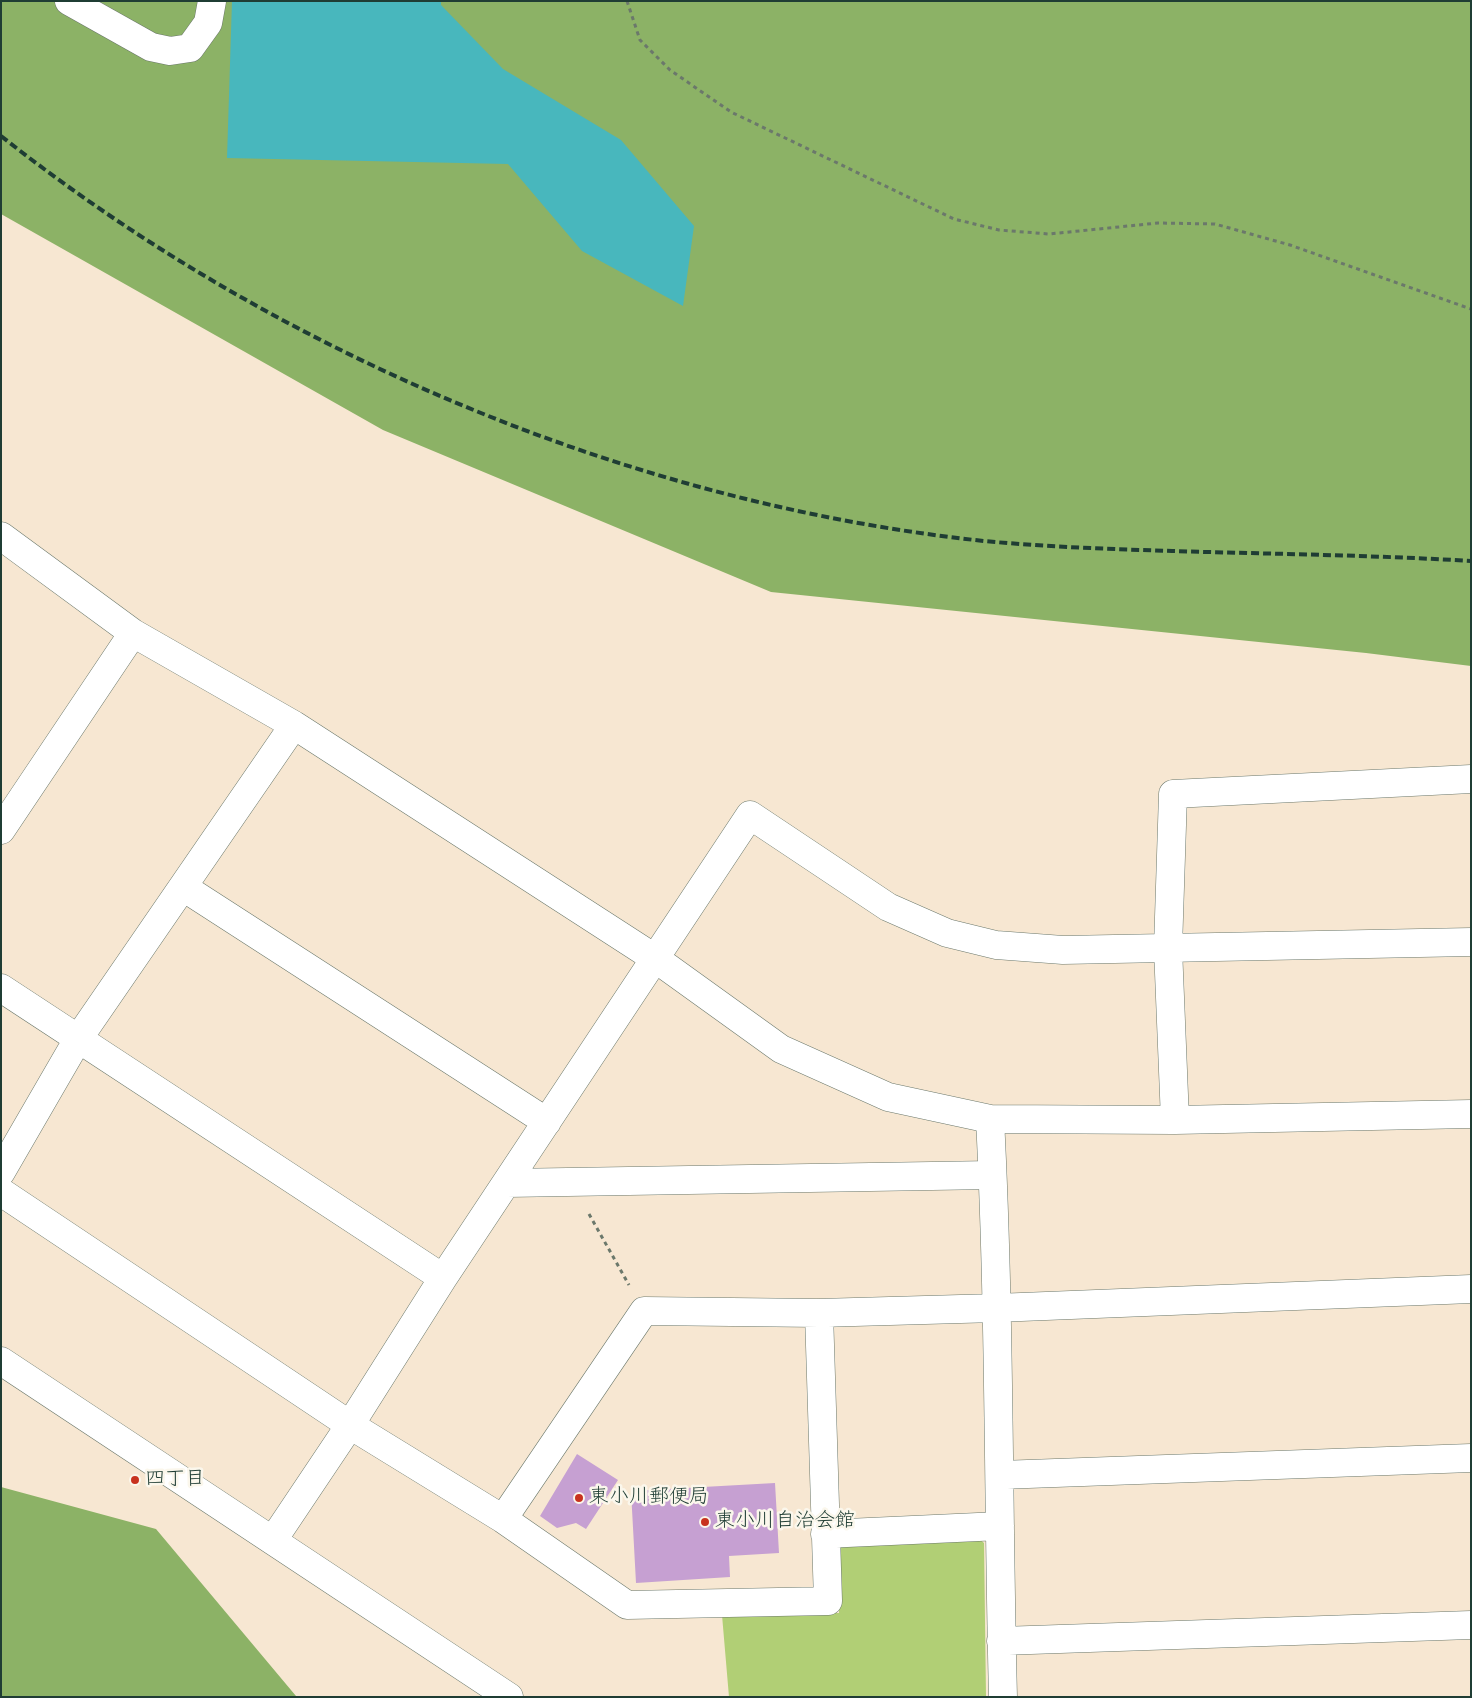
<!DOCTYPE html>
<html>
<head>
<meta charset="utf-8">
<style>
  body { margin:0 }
  #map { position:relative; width:1472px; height:1698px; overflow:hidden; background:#f7e7d2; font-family:Mynerve,sans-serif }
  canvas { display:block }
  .frame { position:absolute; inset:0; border:2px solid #1f3d34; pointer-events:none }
</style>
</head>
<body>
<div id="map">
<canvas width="1472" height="1698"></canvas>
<div class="frame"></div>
</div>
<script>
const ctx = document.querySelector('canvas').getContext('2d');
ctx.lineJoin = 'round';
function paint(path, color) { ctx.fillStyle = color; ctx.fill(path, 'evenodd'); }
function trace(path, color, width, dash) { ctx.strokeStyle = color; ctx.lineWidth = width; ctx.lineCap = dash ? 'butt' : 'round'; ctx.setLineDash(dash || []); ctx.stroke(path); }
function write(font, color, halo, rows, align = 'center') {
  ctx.font = font + ' Mynerve,"Klee One",sans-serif'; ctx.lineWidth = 5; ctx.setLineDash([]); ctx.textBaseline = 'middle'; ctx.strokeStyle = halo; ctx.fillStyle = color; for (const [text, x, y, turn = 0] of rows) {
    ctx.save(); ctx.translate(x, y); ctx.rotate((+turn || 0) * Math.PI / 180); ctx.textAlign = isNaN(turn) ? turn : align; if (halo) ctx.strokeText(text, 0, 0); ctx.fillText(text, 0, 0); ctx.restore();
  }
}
paint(new Path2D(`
  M976 1536 984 1543 986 1697H729L722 1615 839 1613V1546Z`), '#b1cf75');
paint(new Path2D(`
  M1 1H1471V666L1366 653 771 592 383 430 1 214Z
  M1 1487 156 1529 296 1696 1 1697Z`), '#8cb266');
paint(new Path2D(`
  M232 1H441V5L503 69 621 140 694 226 683 306 582 251 508 164 227 158Z`), '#48b7bd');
paint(new Path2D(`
  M577 1454 618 1480 586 1529 576 1523 557 1528 540 1516Z
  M775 1483 779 1553 729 1556 730 1577 636 1583 631 1491Z`), '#c6a0d2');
const minor = new Path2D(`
  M69 1 151 47 170 51 190 48 208 23 212 1
  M1 536 133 633 294 725 656 959 781 1049 888 1097 990 1119 1175 1120 1471 1114
  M1 830 133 633
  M183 887 547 1122
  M1 988 443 1278
  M990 1119C1000 1312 998 1504 1003 1697
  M1175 1120 1168 948 1173 794 1471 779
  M1 1172 78 1039 294 725
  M507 1183 992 1175
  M1 1192 350 1425 503 1519 644 1311 819 1313 996 1308 1471 1289
  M1000 1475 1471 1458
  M503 1519 627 1605 828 1601 819 1313
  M825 1534 1000 1526
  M273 1540 350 1425 443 1278 750 815 888 907 947 933 996 945 1063 950 1471 942
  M1001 1641 1471 1625`);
const tertiary = new Path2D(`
  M1 1361 509 1697`);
trace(minor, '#6b786b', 29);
trace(tertiary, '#6b786b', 29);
trace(new Path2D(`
  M627 1 640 40 670 70 731 112 954 219 999 230 1049 234 1158 223 1215 224 1290 245 1471 309
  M589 1214 629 1285`), '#6b786b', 3, [4, 4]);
trace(minor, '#fff', 28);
trace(tertiary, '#fff', 28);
trace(new Path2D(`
  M1 136C277 354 634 504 984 541 1047 547 1110 549 1172 551 1272 554 1371 555 1471 561`), '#1f3d34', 4, [8, 4]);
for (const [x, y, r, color] of [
  [135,1480,5,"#c8321e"],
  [579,1498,5,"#c8321e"],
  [705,1522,5,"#c8321e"]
]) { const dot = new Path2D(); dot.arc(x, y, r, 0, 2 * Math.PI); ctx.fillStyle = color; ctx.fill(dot); trace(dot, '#fbf7ec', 2); }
write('20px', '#1f3d34', '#fbf7ec', [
  ["四丁目",145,1480],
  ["東小川郵便局",589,1498],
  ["東小川自治会館",715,1522]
], 'left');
</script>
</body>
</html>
